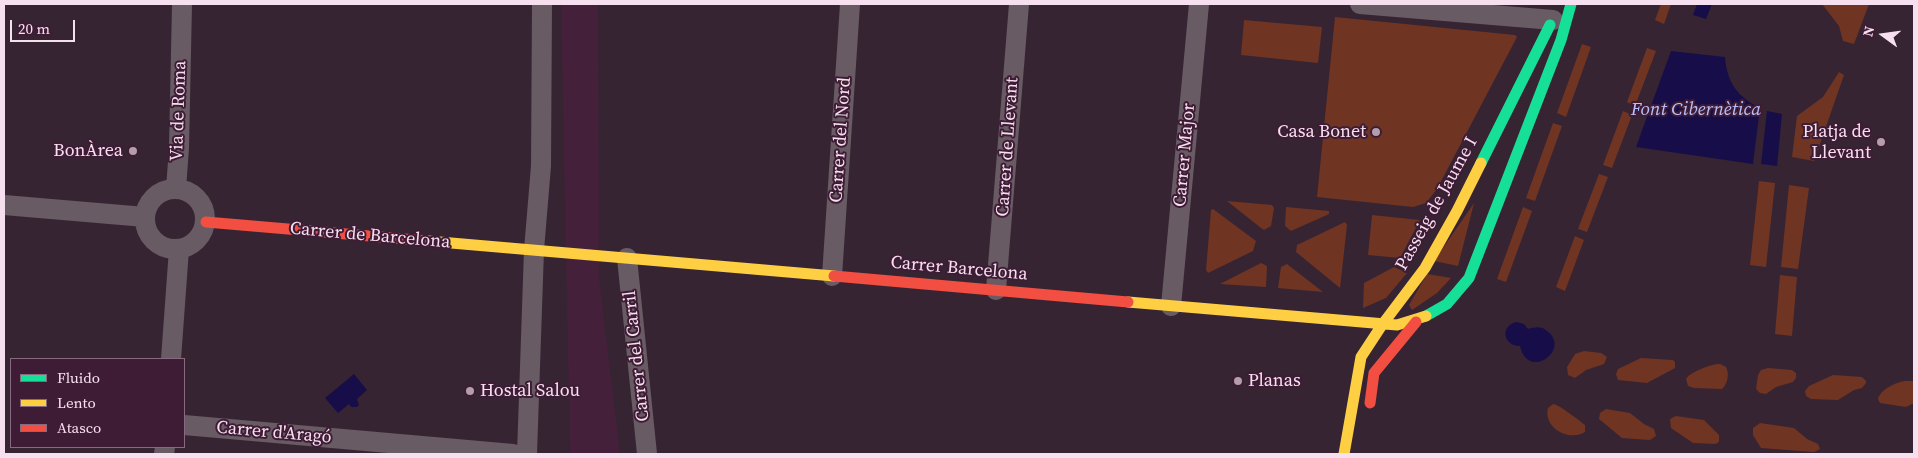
<!DOCTYPE html>
<html>
<head>
<meta charset="utf-8">
<style>
  body { margin:0 }
  #map { position:relative; width:1918px; height:458px; overflow:hidden; background:#362432; font-family:"Source Serif 4",serif }
  canvas { display:block }
  .frame { position:absolute; inset:0; border:5px solid #f6dfee; pointer-events:none }
  .legend { position:absolute; left:10px; top:358px; width:175px; height:90px; box-sizing:border-box; background:#3e1c35; border:1px solid #886a7f; margin:0; padding:6px 9px; list-style:none; font-size:15px; color:#f6dfee }
  .legend li { display:flex; align-items:center; gap:10px; height:25px }
  .legend b { width:25px; border:1px solid #886a7f }
  .north { position:absolute; left:1858px; top:10px; width:50px; height:50px; -webkit-text-stroke:4px #3e1c35; paint-order:stroke; rotate:284deg; font-size:14px; font-weight:700; line-height:20px; text-align:center; color:#f6dfee }
  .north::after { content:''; display:block; margin:auto; width:18px; height:22px; background:#f6dfee; clip-path:polygon(50% 0,100% 100%,50% 72%,0 100%) }
  .scale { position:absolute; left:10px; top:20px; width:65px; height:22px; box-sizing:border-box; border:2px solid #f6dfee; border-top:0; padding-left:6px; font-size:15px; line-height:18px; white-space:nowrap; color:#f6dfee; -webkit-text-stroke:4px #3e1c35; paint-order:stroke }
</style>
</head>
<body>
<div id="map">
<canvas width="1918" height="458"></canvas>
<div class="frame"></div>
<ul class="legend">
<li><b style="height:6px;background:#16e098"></b>Fluido</li>
<li><b style="height:6px;background:#ffcf43"></b>Lento</li>
<li><b style="height:6px;background:#f24e42"></b>Atasco</li>
</ul>
<div class="north">N</div>
<div class="scale">20 m</div>
</div>
<script>
const ctx = document.querySelector('canvas').getContext('2d');
ctx.lineJoin = 'round';
function paint(path, color) { ctx.fillStyle = color; ctx.fill(path, 'evenodd'); }
function trace(path, color, width, dash) { ctx.strokeStyle = color; ctx.lineWidth = width; ctx.lineCap = dash ? 'butt' : 'round'; ctx.setLineDash(dash || []); ctx.stroke(path); }
function write(font, color, halo, rows, align = 'center') {
  ctx.font = font + ' "Source Serif 4",serif'; ctx.lineWidth = 4; ctx.setLineDash([]); ctx.textBaseline = 'middle'; ctx.strokeStyle = halo; ctx.fillStyle = color; for (const [text, x, y, turn = 0] of rows) {
    ctx.save(); ctx.translate(x, y); ctx.rotate((+turn || 0) * Math.PI / 180); ctx.textAlign = isNaN(turn) ? turn : align; if (halo) ctx.strokeText(text, 0, 0); ctx.fillText(text, 0, 0); ctx.restore();
  }
}
paint(new Path2D(`
  M561 4H598L599 278 620 454H570Z`), '#45203b');
paint(new Path2D(`
  M1661 4H1671L1664 24 1655 20Z
  M1822 4H1869L1854 44 1843 41 1839 26Z
  M1335 17 1515 35 1517 37 1437 189 1426 203 1413 207 1317 197Z
  M1244 20 1322 27 1318 63 1241 55Z
  M1582 44 1591 47 1566 117 1557 113Z
  M1647 48 1656 51 1635 106 1627 102Z
  M1839 72 1844 75 1814 161 1792 157 1797 116 1823 97Z
  M1623 111 1632 115 1612 168 1603 165Z
  M1553 123 1562 126 1535 201 1526 198Z
  M1599 174 1608 177 1587 232 1578 229Z
  M1759 181 1775 183 1766 267 1750 265Z
  M1789 185 1809 188 1798 269 1781 267Z
  M1227 201 1272 205 1274 208 1271 226 1264 230 1261 228Z
  M1474 203 1458 266 1434 261Z
  M1286 207 1329 211V214L1291 231 1285 226Z
  M1523 207 1532 211 1506 282 1497 279Z
  M1213 209 1256 241 1253 251 1208 273 1206 270 1211 210Z
  M1372 215 1420 220 1400 258 1368 255Z
  M1345 222 1347 225 1340 288 1296 252 1297 245Z
  M1575 236 1584 240 1565 291 1556 287Z
  M1261 263 1267 266 1266 287 1220 284Z
  M1287 264 1323 292 1278 288 1281 267Z
  M1394 267 1407 273 1386 298 1363 308 1364 283Z
  M1427 274 1451 278 1437 293 1412 310 1409 305Z
  M1780 275 1797 277 1792 336 1775 334Z
  M1584 351 1601 353 1607 357 1604 364 1586 370 1575 378 1568 375 1567 367 1575 354Z
  M1641 358 1673 360 1675 362V368L1647 383 1618 380 1616 374 1618 369Z
  M1720 364 1726 367C1730 374 1727 385 1722 389L1694 388 1688 386 1686 379C1690 372 1711 364 1720 364Z
  M1768 368 1792 370 1796 373V378L1793 382 1776 387 1766 394 1760 393 1756 389 1758 375 1761 370Z
  M1833 375 1862 377 1866 381V383L1862 388 1854 390 1838 400 1811 399 1806 396 1805 391 1809 386Z
  M1905 381H1914V403L1906 407 1880 403 1878 399C1880 390 1896 382 1905 381Z
  M1553 404C1558 404 1579 420 1585 425V432C1569 442 1543 428 1548 408Z
  M1606 409 1630 413 1644 424 1654 429 1656 436 1650 440 1622 438 1599 419 1600 413Z
  M1676 416 1704 420 1719 435V442L1715 444 1693 443 1671 428 1670 419Z
  M1760 423 1794 428 1807 439 1818 444 1820 449 1814 452 1761 448 1753 435V428Z`), '#703423');
paint(new Path2D(`
  M1697 4H1712L1706 19 1693 15Z
  M1671 51 1725 57C1727 83 1738 97 1760 108L1753 164 1636 147Z
  M1767 111 1782 114 1777 166 1761 164Z
  M1516 322 1524 324 1528 329C1535 327 1542 326 1547 331 1572 349 1528 382 1520 346 1503 346 1500 326 1516 322Z
  M354 374 367 390 357 399 359 405 357 407H351L349 404 338 413 325 398Z`), '#170e49');
trace(new Path2D(`
  M1360 4 1553 20
  M145 219a30 30 0 1 1 60 0a30 30 0 1 1-60 0Z
  M176 189 179 148 182 4
  M4 205 145 217
  M627 258 647 454
  M832 276 850 4
  M996 290 1019 4
  M1171 306 1199 4
  M171 359 179 249
  M184 425 513 454
  M164 454 165 447
  M527 454 534 250 541 166 542 4`), '#685b64', 20);
trace(new Path2D(`
  M1481 163 1550 25
  M1426 316 1447 304 1469 278 1561 40 1571 4`), '#16e098', 11);
trace(new Path2D(`
  M428 241 834 276
  M1128 302 1397 325 1426 316
  M1344 454 1361 357 1382 325 1425 268 1457 211 1481 163`), '#ffcf43', 11);
trace(new Path2D(`
  M206 222 428 241
  M834 276 1128 302
  M1370 403 1374 373 1416 322`), '#f24e42', 11);
for (const [x, y, r, color] of [
  [1376,132,5,"#b39eac"],
  [1881,142,5,"#b39eac"],
  [133,151,5,"#b39eac"],
  [1238,381,5,"#b39eac"],
  [470,391,5,"#b39eac"]
]) { const dot = new Path2D(); dot.arc(x, y, r, 0, 2 * Math.PI); ctx.fillStyle = color; ctx.fill(dot); trace(dot, '#3e1c35', 2); }
write('18px', '#f6dfee', '#3e1c35', [
  ["Via de Roma",179,111,-88],
  ["Carrer del Nord",841,140,-86],
  ["Carrer de Llevant",1008,147,-86],
  ["Carrer Major",1185,155,-85],
  ["Passeig de Jaume I",1437,204,-61],
  ["Carrer de Barcelona",370,236,5],
  ["Carrer Barcelona",959,269,5],
  ["Carrer del Carril",637,356,-96],
  ["Carrer d'Aragó",274,433,5]
]);
write('18px', '#f6dfee', '#3e1c35', [
  ["Casa Bonet",1366,132],
  ["Platja de",1871,132],
  ["Llevant",1871,153],
  ["BonÀrea",123,151],
  ["Planas",1248,381,"left"],
  ["Hostal Salou",480,391,"left"]
], 'right');
write('italic 19px', '#b8c0fb', '#3e1c35', [
  ["Font Cibernètica",1696,110]
]);
</script>
</body>
</html>
